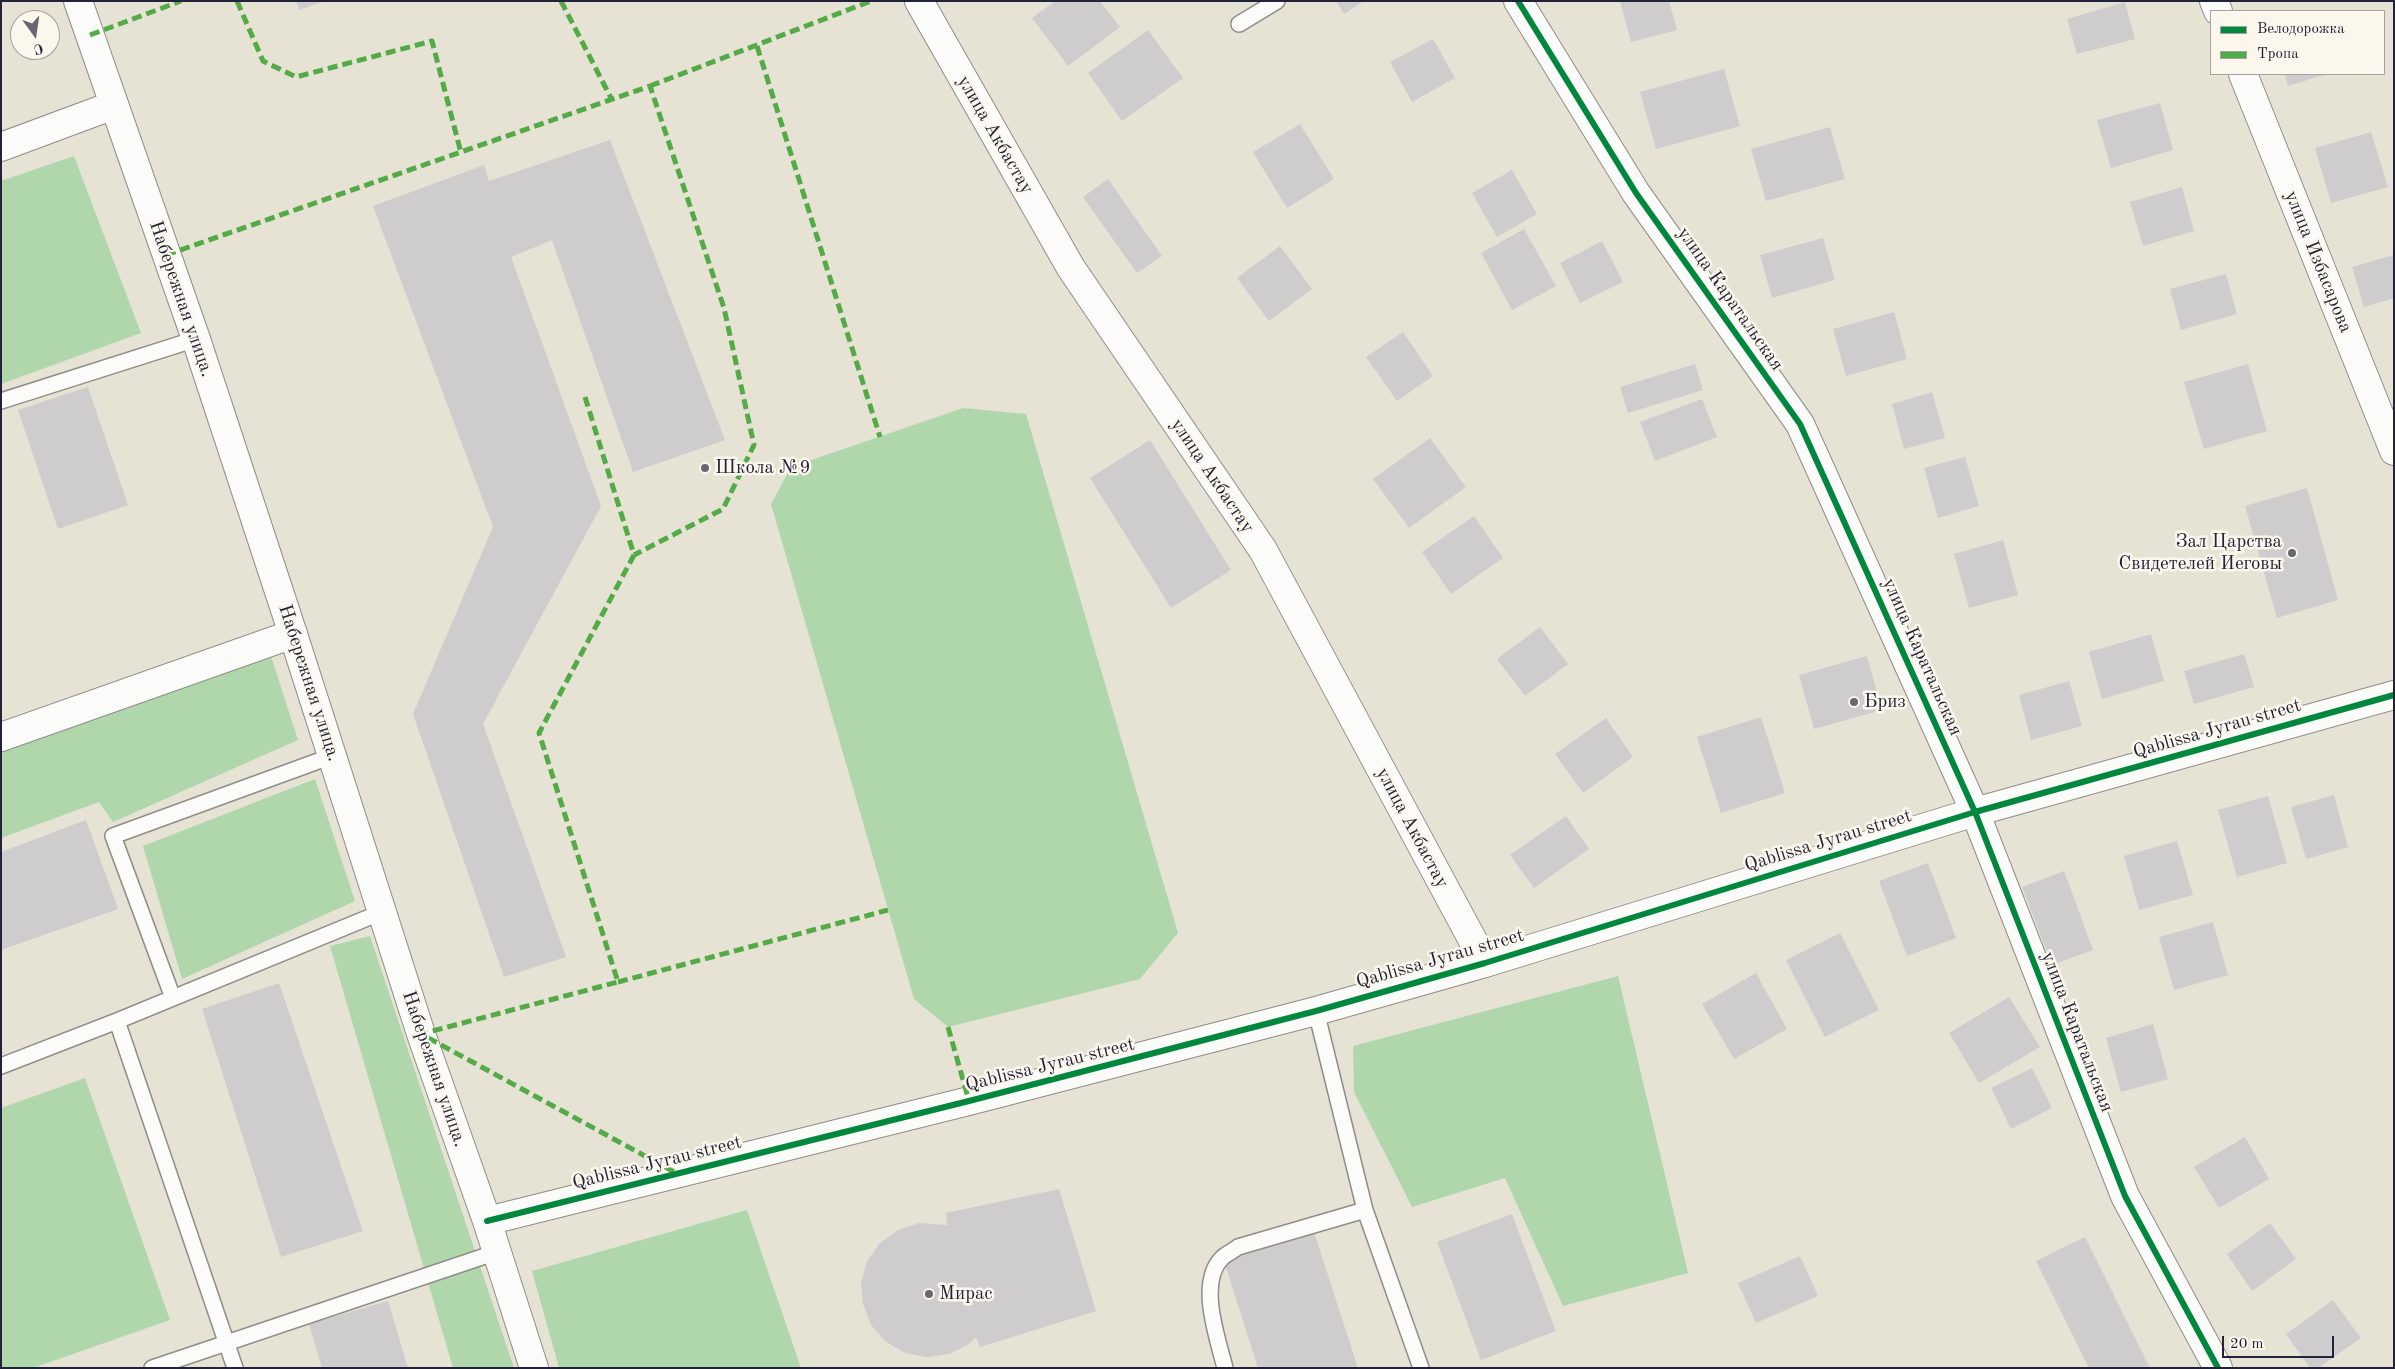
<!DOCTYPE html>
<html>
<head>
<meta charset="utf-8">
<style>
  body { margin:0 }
  #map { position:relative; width:2395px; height:1369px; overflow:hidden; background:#e6e3d4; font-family:"Old Standard TT",serif }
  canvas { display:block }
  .frame { position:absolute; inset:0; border:2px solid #22223b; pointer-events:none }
  .legend { position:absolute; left:2210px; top:10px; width:175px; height:65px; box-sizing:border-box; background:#fbf7ec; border:1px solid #a4a2a5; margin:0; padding:6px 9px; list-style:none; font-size:15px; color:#22223b }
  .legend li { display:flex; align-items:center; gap:10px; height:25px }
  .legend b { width:25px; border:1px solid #a4a2a5 }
  .north { position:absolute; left:10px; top:10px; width:50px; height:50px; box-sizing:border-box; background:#fbf7ec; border:1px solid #a4a2a5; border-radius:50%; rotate:166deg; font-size:14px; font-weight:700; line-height:20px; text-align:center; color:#22223b }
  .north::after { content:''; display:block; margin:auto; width:18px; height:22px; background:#676671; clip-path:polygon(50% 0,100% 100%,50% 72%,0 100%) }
  .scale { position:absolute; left:2222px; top:1336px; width:112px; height:22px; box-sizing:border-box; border:2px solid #22223b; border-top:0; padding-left:6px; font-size:15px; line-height:18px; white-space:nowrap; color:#22223b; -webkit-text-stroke:4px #fbf7ec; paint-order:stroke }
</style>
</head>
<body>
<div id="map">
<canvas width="2395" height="1369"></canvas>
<div class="frame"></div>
<ul class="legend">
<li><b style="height:6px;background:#00873e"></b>Велодорожка</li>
<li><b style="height:6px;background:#53aa46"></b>Тропа</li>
</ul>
<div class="north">С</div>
<div class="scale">20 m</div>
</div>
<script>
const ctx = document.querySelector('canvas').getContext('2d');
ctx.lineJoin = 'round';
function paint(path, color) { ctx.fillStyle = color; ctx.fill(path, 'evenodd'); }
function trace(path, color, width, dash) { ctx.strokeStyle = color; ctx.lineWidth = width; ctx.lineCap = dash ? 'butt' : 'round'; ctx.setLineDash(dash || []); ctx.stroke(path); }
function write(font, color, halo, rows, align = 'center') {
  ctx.font = font + ' "Old Standard TT",serif'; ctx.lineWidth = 5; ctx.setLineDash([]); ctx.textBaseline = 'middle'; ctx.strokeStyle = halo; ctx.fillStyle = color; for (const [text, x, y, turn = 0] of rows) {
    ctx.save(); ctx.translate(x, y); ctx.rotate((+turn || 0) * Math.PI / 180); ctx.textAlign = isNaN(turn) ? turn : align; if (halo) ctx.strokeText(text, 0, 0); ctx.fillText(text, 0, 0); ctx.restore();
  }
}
paint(new Path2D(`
  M74 156 141 333 1 384V181Z
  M963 408 1026 414 1178 933 1140 979 948 1027 914 999 771 504 791 467Z
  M270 653 298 740 113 822 99 802 1 838V749Z
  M315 779 355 901 182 979 143 846Z
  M370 936 514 1368H453L330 946Z
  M1618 976 1688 1273 1563 1306 1505 1178 1412 1207 1354 1092 1353 1046Z
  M85 1078 170 1320 33 1368H1V1108Z
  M747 1210 801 1368H559L532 1271Z`), '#b0d7ac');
paint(new Path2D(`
  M296 1H323V2L299 10Z
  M1055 1H1100L1120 27 1068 66 1032 18Z
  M1336 1H1364L1344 14Z
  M1620 1H1669L1677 30 1631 42Z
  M2125 2 2135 39 2077 54 2067 19Z
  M1148 30 1183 78 1122 121 1088 73Z
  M1433 39 1455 78 1412 102 1390 62Z
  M1724 69 1740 126 1656 149 1640 92Z
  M2285 74H2327L2288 86Z
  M2160 103 2173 150 2111 168 2097 120Z
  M1300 124 1334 179 1287 208 1253 152Z
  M1830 127 1845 179 1766 201 1751 149Z
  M2371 132 2388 187 2331 203 2315 148Z
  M610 140 725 440 633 472 552 240 511 257 601 506 483 724 566 957 504 977 413 714 493 527 373 206 484 165 489 181Z
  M1512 170 1537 214 1497 237 1472 193Z
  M1108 179 1162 256 1137 273 1083 197Z
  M2182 187 2194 231 2143 246 2130 202Z
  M1524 229 1556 286 1512 310 1481 253Z
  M1823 238 1835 280 1772 298 1760 255Z
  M1602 241 1623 282 1580 303 1560 263Z
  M1280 246 1312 289 1269 321 1237 278Z
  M2394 255V298L2364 307 2352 267Z
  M2226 274 2237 314 2181 330 2170 289Z
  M1894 312 1907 359 1846 376 1833 329Z
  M1403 332 1433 376 1397 401 1366 357Z
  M1695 364 1703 390 1628 413 1620 387Z
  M2248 364 2267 431 2204 449 2184 382Z
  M88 387 128 505 58 529 18 410Z
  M1932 392 1945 438 1904 449 1892 404Z
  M1702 399 1717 437 1655 461 1640 422Z
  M1430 438 1466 487 1409 528 1373 479Z
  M1150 440 1231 570 1171 608 1090 478Z
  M1965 457 1979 506 1938 518 1924 468Z
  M2307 488 2338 600 2277 618 2245 506Z
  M1474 516 1503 558 1451 594 1422 552Z
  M2003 540 2018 595 1969 608 1954 554Z
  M1540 627 1568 664 1525 696 1497 659Z
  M2151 634 2164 681 2102 699 2089 652Z
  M2244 654 2254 687 2194 704 2184 671Z
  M1867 656 1882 710 1814 729 1799 675Z
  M2069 681 2082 726 2031 740 2019 695Z
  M1761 717 1785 793 1721 813 1697 737Z
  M1606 718 1633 757 1583 793 1555 754Z
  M2334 795 2348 847 2306 859 2291 807Z
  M2268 796 2287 863 2237 877 2218 810Z
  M1566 816 1589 849 1534 888 1510 855Z
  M86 820 118 909 1 950V852Z
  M2177 841 2193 895 2139 910 2124 856Z
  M1928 863 1956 938 1907 956 1879 881Z
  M2064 871 2093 950 2052 965 2022 887Z
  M2213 922 2228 975 2174 990 2159 937Z
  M1840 933 1879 1010 1825 1037 1786 960Z
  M1756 973 1787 1029 1734 1059 1702 1004Z
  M279 983 363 1231 281 1257 202 1009Z
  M2009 997 2040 1047 1979 1083 1949 1033Z
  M2153 1024 2168 1079 2121 1092 2106 1038Z
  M2032 1068 2052 1108 2011 1129 1991 1088Z
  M2245 1137 2269 1179 2219 1208 2194 1167Z
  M1059 1189 1096 1311 980 1347 976 1337 969 1344 949 1354 927 1357 905 1353 886 1342 871 1325 863 1304 861 1283 867 1261 880 1243 898 1230 919 1223 947 1225 946 1213Z
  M1512 1214 1556 1331 1481 1360 1437 1242Z
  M2270 1223 2296 1259 2252 1291 2227 1254Z
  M1314 1232 1358 1368H1258L1224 1261Z
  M2085 1237 2150 1368H2089L2036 1261Z
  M1800 1256 1818 1296 1756 1323 1738 1283Z
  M2333 1300 2361 1338 2318 1368H2310L2286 1334Z
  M388 1301 408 1368H322L309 1324Z`), '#cfccce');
const lane = new Path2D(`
  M1239 24 1277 1
  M1 401 196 339
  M173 998 113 836 332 756
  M1316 1011 1365 1210 1421 1368
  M117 1021 235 1368
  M1 1066 117 1021 382 912
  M152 1368 497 1252
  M1225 1368C1218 1339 1197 1283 1222 1258 1226 1254 1233 1251 1238 1247L1365 1210`);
const street = new Path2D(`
  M919 1 1071 268 1263 550 1485 963
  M2214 1 2218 11
  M2243 74 2394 451
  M1 147 114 105
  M1 737 293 634
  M1975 812 2125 1196 2218 1368`);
const secondary = new Path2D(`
  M78 1 196 339 293 634 421 1034 487 1221 534 1368
  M1518 1 1636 193 1800 424 1975 812
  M487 1221 969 1101 1316 1011 1485 963 1975 812 2394 695`);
trace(lane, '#8e8d89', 18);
trace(street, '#8e8d89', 30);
trace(secondary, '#8e8d89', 30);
trace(lane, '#fbfbf9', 15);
trace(street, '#fbfbf9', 28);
trace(secondary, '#fbfbf9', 28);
trace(new Path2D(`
  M237 1 263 61 296 77 432 41 461 153
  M561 1 612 100
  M90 35 181 1
  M757 46 880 437
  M650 86 871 1
  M166 255 650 86 724 308 754 445 723 509 634 555
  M585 397 634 555 539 733 618 982 421 1034 678 1174
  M618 982 888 910
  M948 1027 969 1101`), '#53aa46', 5, [10, 5]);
trace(new Path2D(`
  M1518 1 1636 193 1800 424 1975 812 2125 1196 2218 1368
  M487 1221 969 1101 1316 1011 1485 963 1975 812 2394 695`), '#00873e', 6);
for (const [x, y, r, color] of [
  [705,468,5,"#676671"],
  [2292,553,5,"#676671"],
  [1854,702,5,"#676671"],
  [929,1294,5,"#676671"]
]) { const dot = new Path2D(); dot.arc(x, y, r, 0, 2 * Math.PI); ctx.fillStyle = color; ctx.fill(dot); trace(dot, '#fbf7ec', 2); }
write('19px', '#22223b', '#fbf7ec', [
  ["улица Акбастау",995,135,60],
  ["улица Избасарова",2318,262,68],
  ["Набережная улица.",181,299,71],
  ["улица Каратальская",1730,299,55],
  ["улица Акбастау",1212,476,56],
  ["улица Каратальская",1922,657,66],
  ["Набережная улица.",309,683,72],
  ["Qablissa Jyrau street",2217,729,-16],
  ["улица Акбастау",1412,828,62],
  ["Qablissa Jyrau street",1828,841,-17],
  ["Qablissa Jyrau street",1440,959,-16],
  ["улица Каратальская",2077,1032,69],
  ["Qablissa Jyrau street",1050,1065,-14],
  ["Набережная улица.",434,1069,71],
  ["Qablissa Jyrau street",657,1163,-14]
]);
write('19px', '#22223b', '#fbf7ec', [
  ["Школа №9",715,468],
  ["Зал Царства",2282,542,"right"],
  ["Свидетелей Иеговы",2282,564,"right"],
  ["Бриз",1864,702],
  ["Мирас",939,1294]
], 'left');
</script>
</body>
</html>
